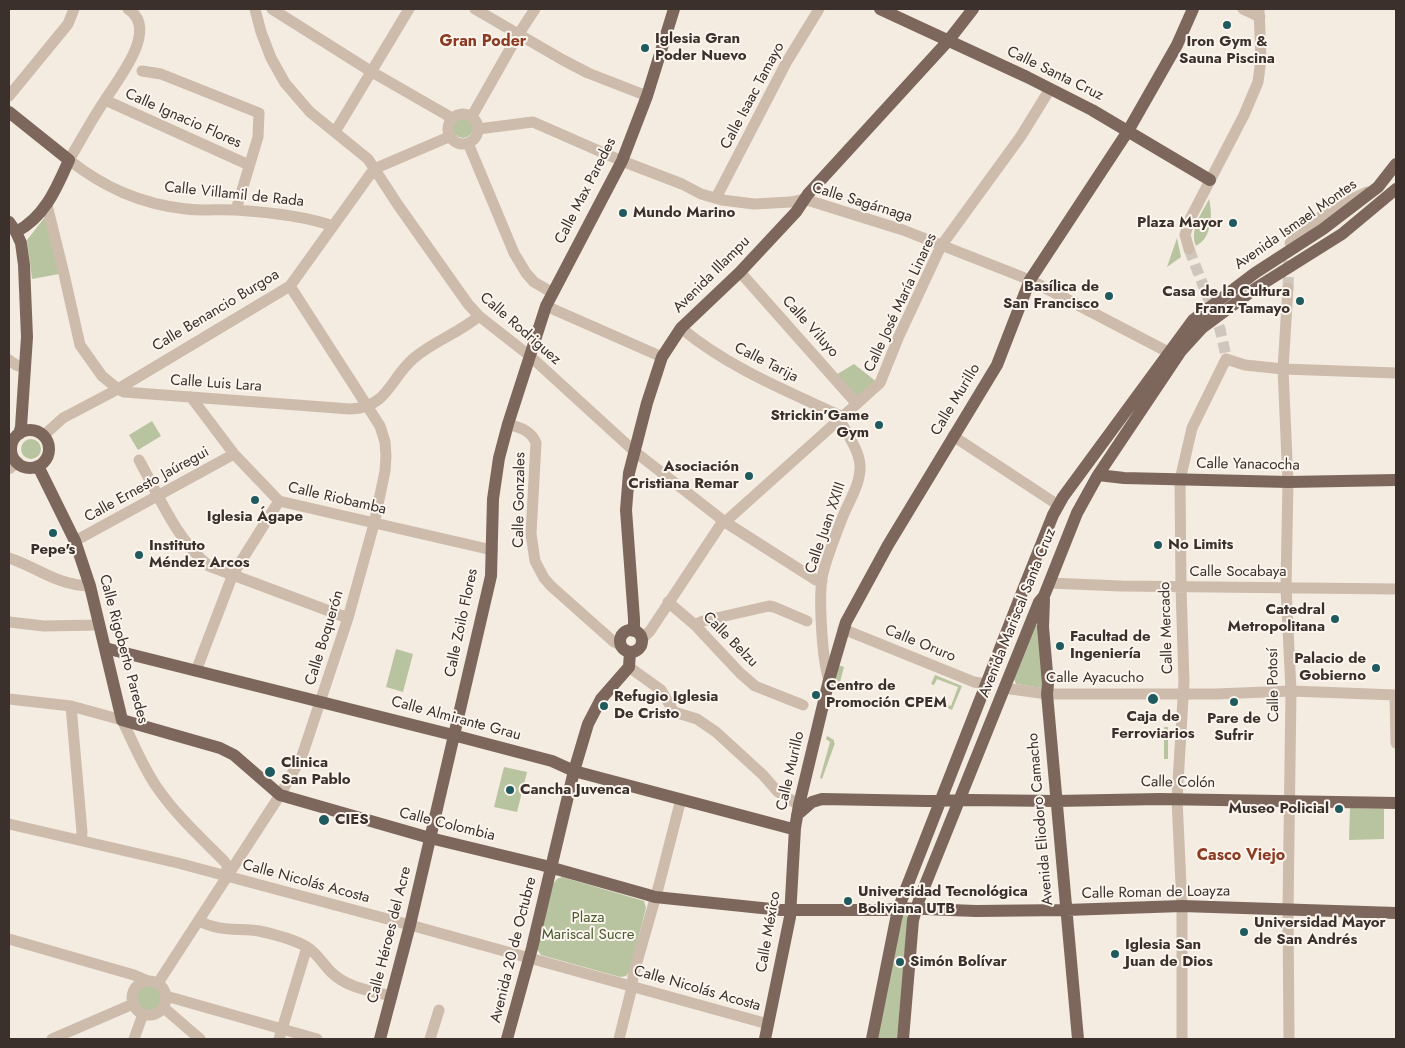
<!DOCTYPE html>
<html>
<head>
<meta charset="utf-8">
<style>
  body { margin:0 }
  #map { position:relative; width:1405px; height:1048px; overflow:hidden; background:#f4ebe1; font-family:Jost,sans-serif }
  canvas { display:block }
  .frame { position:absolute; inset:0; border:10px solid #3b302b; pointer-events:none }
</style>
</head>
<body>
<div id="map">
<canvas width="1405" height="1048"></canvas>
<div class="frame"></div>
</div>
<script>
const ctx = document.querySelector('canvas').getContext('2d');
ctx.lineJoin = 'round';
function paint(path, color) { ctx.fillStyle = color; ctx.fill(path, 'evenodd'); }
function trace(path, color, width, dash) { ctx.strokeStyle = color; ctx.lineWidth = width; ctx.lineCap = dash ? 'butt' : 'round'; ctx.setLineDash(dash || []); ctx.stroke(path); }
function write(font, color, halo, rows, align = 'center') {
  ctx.font = font + ' Jost,sans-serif'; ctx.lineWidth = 4; ctx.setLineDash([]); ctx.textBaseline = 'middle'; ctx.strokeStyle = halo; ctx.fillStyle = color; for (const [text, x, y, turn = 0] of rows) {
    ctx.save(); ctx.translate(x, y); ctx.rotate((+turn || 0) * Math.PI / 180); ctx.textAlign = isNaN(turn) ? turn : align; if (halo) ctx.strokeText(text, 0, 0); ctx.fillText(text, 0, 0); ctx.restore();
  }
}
paint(new Path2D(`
  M453 128a10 10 0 1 1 20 0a10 10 0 1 1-20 0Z
  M1209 199C1212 211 1212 227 1205 238 1203 241 1199 244 1196 246 1189 230 1202 213 1209 199Z
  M45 217 59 274 32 279 27 240Z
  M1177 238 1181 257 1167 267Z
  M854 364 878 383 858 397 834 376Z
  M152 421 161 436 138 450 129 435Z
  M21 449a10 10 0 1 1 20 0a10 10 0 1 1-20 0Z
  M1036 625H1038L1044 685 1042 688 1016 684 1014 679Z
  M396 649 413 654 403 692 386 687Z
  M838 665 844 667 839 686 834 685Z
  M935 675 962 686 952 710 941 705 942 703 951 706 958 687 937 679 934 685 931 684Z
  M1164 727H1168V759H1164Z
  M827 736 834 740V743H835L822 779 820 778 830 742 826 739Z
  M504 767 527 772 517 812 494 807Z
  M1350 808 1384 809V839L1349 840Z
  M562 877 644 901 646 908 630 970 626 976 620 977 541 955 537 949 553 884 557 879Z
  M906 915 908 916 897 1039H877L897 936 903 916Z
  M134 998a15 15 0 1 1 30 0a15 15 0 1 1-30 0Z`), '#b8c4a0');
trace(new Path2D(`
  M9 434 15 437`), '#7fb0b2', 2.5);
trace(new Path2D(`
  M1189 249 1220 329 1226 356
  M1288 288 1289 259`), '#cfc6bd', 11, [11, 5.5]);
trace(new Path2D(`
  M128 9C160 29 118 79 105 100 92 119 81 140 69 160 105 188 141 204 186 209 203 211 219 209 236 210 266 212 305 216 333 226
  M255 9 261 32 271 58 285 83 310 112 368 159 398 205 468 304 479 316 530 356 634 451 725 522 816 580 822 581
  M272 9 372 72 452 118
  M475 9 563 60 588 73 647 96
  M1243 9 1260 17
  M142 71 161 74 259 113 258 137 236 210
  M9 96 68 24 74 9
  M105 100 249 165
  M448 129a15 15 0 1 1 30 0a15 15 0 1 1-30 0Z
  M472 116 518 35 535 9
  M478 129 533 122 622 161 682 184 701 194 722 200 754 204 791 202 804 199 871 220 903 230 1030 280 1168 352
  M335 132 409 9
  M468 143 514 253 526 273 534 282 553 293
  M716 198 786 63 819 9
  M47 205 64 274 80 345 102 376 118 389 124 392 350 409C388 408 390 378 414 358 434 341 459 333 479 316
  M1290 243C1303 224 1346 201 1367 192
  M1189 249 1185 235 1190 219 1244 115 1258 82 1261 59 1259 9
  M740 272 857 404
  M1288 288 1283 369 1288 482 1286 587 1291 691 1288 909 1289 1039
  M546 306 662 357
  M681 328C729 368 787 391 843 417
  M1226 359 1245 365 1283 369 1396 373
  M9 360 16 365 25 368
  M191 397 234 454 279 501 492 550
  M508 424C520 428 531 430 536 443L531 534 535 561 544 578 551 586 614 642 621 645
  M43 436 63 418 118 389 290 286 374 169 451 136
  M953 436 1058 505
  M9 446H11
  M139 460C159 496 176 539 209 566L348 618
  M9 469 18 462
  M75 541 234 454
  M9 558C39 568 56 585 90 586
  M1049 583 1121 586 1396 589
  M668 602 695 625 740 673 755 686 803 705
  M9 622 44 626 99 625
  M695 625 703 621 769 606 774 607 807 621
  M843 629 974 682 986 684
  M642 639 650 631 721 524 725 522 880 383 899 336 941 246 1021 136 1050 89
  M629 667 661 690 674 712 697 719 716 732 763 775 777 791 799 805
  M196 671 233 574 279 501
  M829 680C822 660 818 594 823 573 828 554 836 534 843 516 850 499 861 483 860 465 859 450 847 434 840 420
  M1004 688 1047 694H1216L1291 691 1396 695
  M1395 695 1396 743
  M9 699 71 706 122 720C133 742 142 765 156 786 175 814 200 837 224 861L227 865V877
  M71 706 82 832 81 840
  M9 824 178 863 410 925 768 1024
  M199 921C220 932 237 928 259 931 273 934 295 940 307 947 317 953 323 964 331 972 347 988 371 991 392 996
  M9 939 134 975 148 981
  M132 998a17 17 0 1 1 34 0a17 17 0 1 1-34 0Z
  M158 983 280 795 302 756 348 618 374 524 385 471 386 456 385 442 380 426 290 286
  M166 996 317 1039
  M164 1008 200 1039
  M52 1039 133 1004
  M134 1039 143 1014
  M279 1039 307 947
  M430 1039 439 1010
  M619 1039 632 987 633 976 659 885 681 799
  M1182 1039V906L1177 799 1184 682 1181 587 1180 480 1192 428 1226 359`), '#cdbbac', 11);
trace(new Path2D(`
  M880 9 1027 77 1092 110 1210 180
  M9 112 69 160C57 187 45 217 16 232
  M9 222 16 232 21 243 24 265 27 337 21 427 19 434
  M11 449a19 19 0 1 1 38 0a19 19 0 1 1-38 0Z
  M38 466 75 541 90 586 122 720 220 748 234 755 280 795 430 838 542 865 645 894 655 897 781 910H887L899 908 976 911 1066 910 1182 906 1396 913
  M1098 475 1124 478 1288 482 1396 480
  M1044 599 1043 627 1048 684 1047 694 1078 1039
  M620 641a11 11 0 1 1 22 0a11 11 0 1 1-22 0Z
  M634 631V619L626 510 629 473 647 403 662 357 681 328 740 272 796 212 808 194 948 41 973 9
  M105 648 453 735 552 761 574 771 789 828H795
  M797 815 812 802 822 799 927 801 971 800 1056 801 1160 799 1396 803
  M380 1039 410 925 491 576 493 499 499 458 508 424 546 306 622 161 647 96 674 9
  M507 1039 532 948 574 771 588 724 601 699 629 667 630 652
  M765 1039 790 917 795 828 799 805 829 680 846 622 888 545 997 365 1030 280 1128 131 1177 45 1193 9
  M872 1039 896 919 902 899 1023 590 1053 515 1063 497 1193 320 1255 273 1323 229 1378 187 1396 164
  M903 1039 913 920 919 900 1039 602 1044 596 1077 513 1098 475 1181 351 1202 328 1256 288 1342 234 1396 189`), '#7d675c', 12);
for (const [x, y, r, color] of [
  [1227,25,5,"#1f5a5e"],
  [645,48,5,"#1f5a5e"],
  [623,213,5,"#1f5a5e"],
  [1233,223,5,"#1f5a5e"],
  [1109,296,5,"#1f5a5e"],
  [1300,301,5,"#1f5a5e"],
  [879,425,5,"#1f5a5e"],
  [749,476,5,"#1f5a5e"],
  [255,500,5,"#1f5a5e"],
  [53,533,5,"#1f5a5e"],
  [1158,545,5,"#1f5a5e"],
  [139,555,5,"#1f5a5e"],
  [1335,619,5,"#1f5a5e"],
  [1060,646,5,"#1f5a5e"],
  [1376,668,5,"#1f5a5e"],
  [816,695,5,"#1f5a5e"],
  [1153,699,6,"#1f5a5e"],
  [1234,702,5,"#1f5a5e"],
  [604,706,5,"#1f5a5e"],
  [270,772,6,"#1f5a5e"],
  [510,790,5,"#1f5a5e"],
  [1339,809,5,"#1f5a5e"],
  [324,820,6,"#1f5a5e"],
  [848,901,5,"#1f5a5e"],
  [1244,932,5,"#1f5a5e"],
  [1115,954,5,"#1f5a5e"],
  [900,962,5,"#1f5a5e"]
]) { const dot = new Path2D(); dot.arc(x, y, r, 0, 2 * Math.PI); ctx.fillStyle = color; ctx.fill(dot); trace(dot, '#fbf5ee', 2); }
write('bold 15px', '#3b302b', '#fbf5ee', [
  ["Iglesia Gran",655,39],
  ["Poder Nuevo",655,56],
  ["Iron Gym &",1227,42,"center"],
  ["Sauna Piscina",1227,59,"center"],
  ["Mundo Marino",633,213],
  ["Plaza Mayor",1223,223,"right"],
  ["Basílica de",1099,287,"right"],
  ["San Francisco",1099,304,"right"],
  ["Casa de la Cultura",1290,292,"right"],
  ["Franz Tamayo",1290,309,"right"],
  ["Strickin’Game",869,416,"right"],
  ["Gym",869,433,"right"],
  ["Asociación",739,467,"right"],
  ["Cristiana Remar",739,484,"right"],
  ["Iglesia Ágape",255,517,"center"],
  ["No Limits",1168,545],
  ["Instituto",149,546],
  ["Méndez Arcos",149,563],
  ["Pepe's",53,550,"center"],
  ["Catedral",1325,610,"right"],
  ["Metropolitana",1325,627,"right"],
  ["Facultad de",1070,637],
  ["Ingeniería",1070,654],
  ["Palacio de",1366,659,"right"],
  ["Gobierno",1366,676,"right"],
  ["Centro de",826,686],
  ["Promoción CPEM",826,703],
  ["Refugio Iglesia",614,697],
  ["De Cristo",614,714],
  ["Caja de",1153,717,"center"],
  ["Ferroviarios",1153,734,"center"],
  ["Pare de",1234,719,"center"],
  ["Sufrir",1234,736,"center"],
  ["Clinica",281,763],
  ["San Pablo",281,780],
  ["Cancha Juvenca",520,790],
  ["Museo Policial",1329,809,"right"],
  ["CIES",335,820],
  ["Universidad Tecnológica",858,892],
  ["Boliviana UTB",858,909],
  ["Universidad Mayor",1254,923],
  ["de San Andrés",1254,940],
  ["Iglesia San",1125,945],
  ["Juan de Dios",1125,962],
  ["Simón Bolívar",910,962]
], 'left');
write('15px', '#3b302b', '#fbf5ee', [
  ["Calle Santa Cruz",1055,74,26],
  ["Calle Isaac Tamayo",753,96,-62],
  ["Calle Ignacio Flores",183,119,24],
  ["Calle Max Paredes",586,191,-63],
  ["Calle Villamil de Rada",234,195,6],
  ["Calle Sagárnaga",862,203,17],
  ["Avenida Ismael Montes",1296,225,-35],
  ["Avenida Illampu",712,275,-45],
  ["Calle José María Linares",901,303,-65],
  ["Calle Benancio Burgoa",216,311,-31],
  ["Calle Viluyo",810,327,48],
  ["Calle Rodriguez",520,329,41],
  ["Calle Tarija",766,363,27],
  ["Calle Luis Lara",216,384,4],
  ["Calle Murillo",956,400,-59],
  ["Calle Yanacocha",1248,465,1],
  ["Calle Ernesto Jaúregui",147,485,-29],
  ["Calle Riobamba",337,499,13],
  ["Calle Gonzales",520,500,-89],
  ["Calle Juan XXIII",826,528,-71],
  ["Calle Socabaya",1238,572],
  ["Avenida Mariscal Santa Cruz",1018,613,-68],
  ["Calle Zoilo Flores",462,623,-78],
  ["Calle Mercado",1167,628,-92],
  ["Calle Boquerón",325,638,-73],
  ["Calle Belzu",730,640,45],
  ["Calle Oruro",920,644,22],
  ["Calle Rigoberto Paredes",123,649,75],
  ["Calle Ayacucho",1095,678],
  ["Calle Potosí",1274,685,-91],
  ["Calle Almirante Grau",456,719,15],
  ["Calle Murillo",791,771,-77],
  ["Calle Colón",1178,783,1],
  ["Avenida Eliodoro Camacho",1041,819,-95],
  ["Calle Colombia",447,825,14],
  ["Calle Nicolás Acosta",306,882,15],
  ["Calle Roman de Loayza",1156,893,-1],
  ["Calle México",769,932,-80],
  ["Calle Héroes del Acre",390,935,-76],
  ["Avenida 20 de Octubre",514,950,-76],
  ["Calle Nicolás Acosta",697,989,16]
]);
write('15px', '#4a5a2e', '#fbf5ee', [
  ["Plaza",588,918],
  ["Mariscal Sucre",588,935]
]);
write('bold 16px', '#8c3b22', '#fbf5ee', [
  ["Gran Poder",483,42],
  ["Casco Viejo",1241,856]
]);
</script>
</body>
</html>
